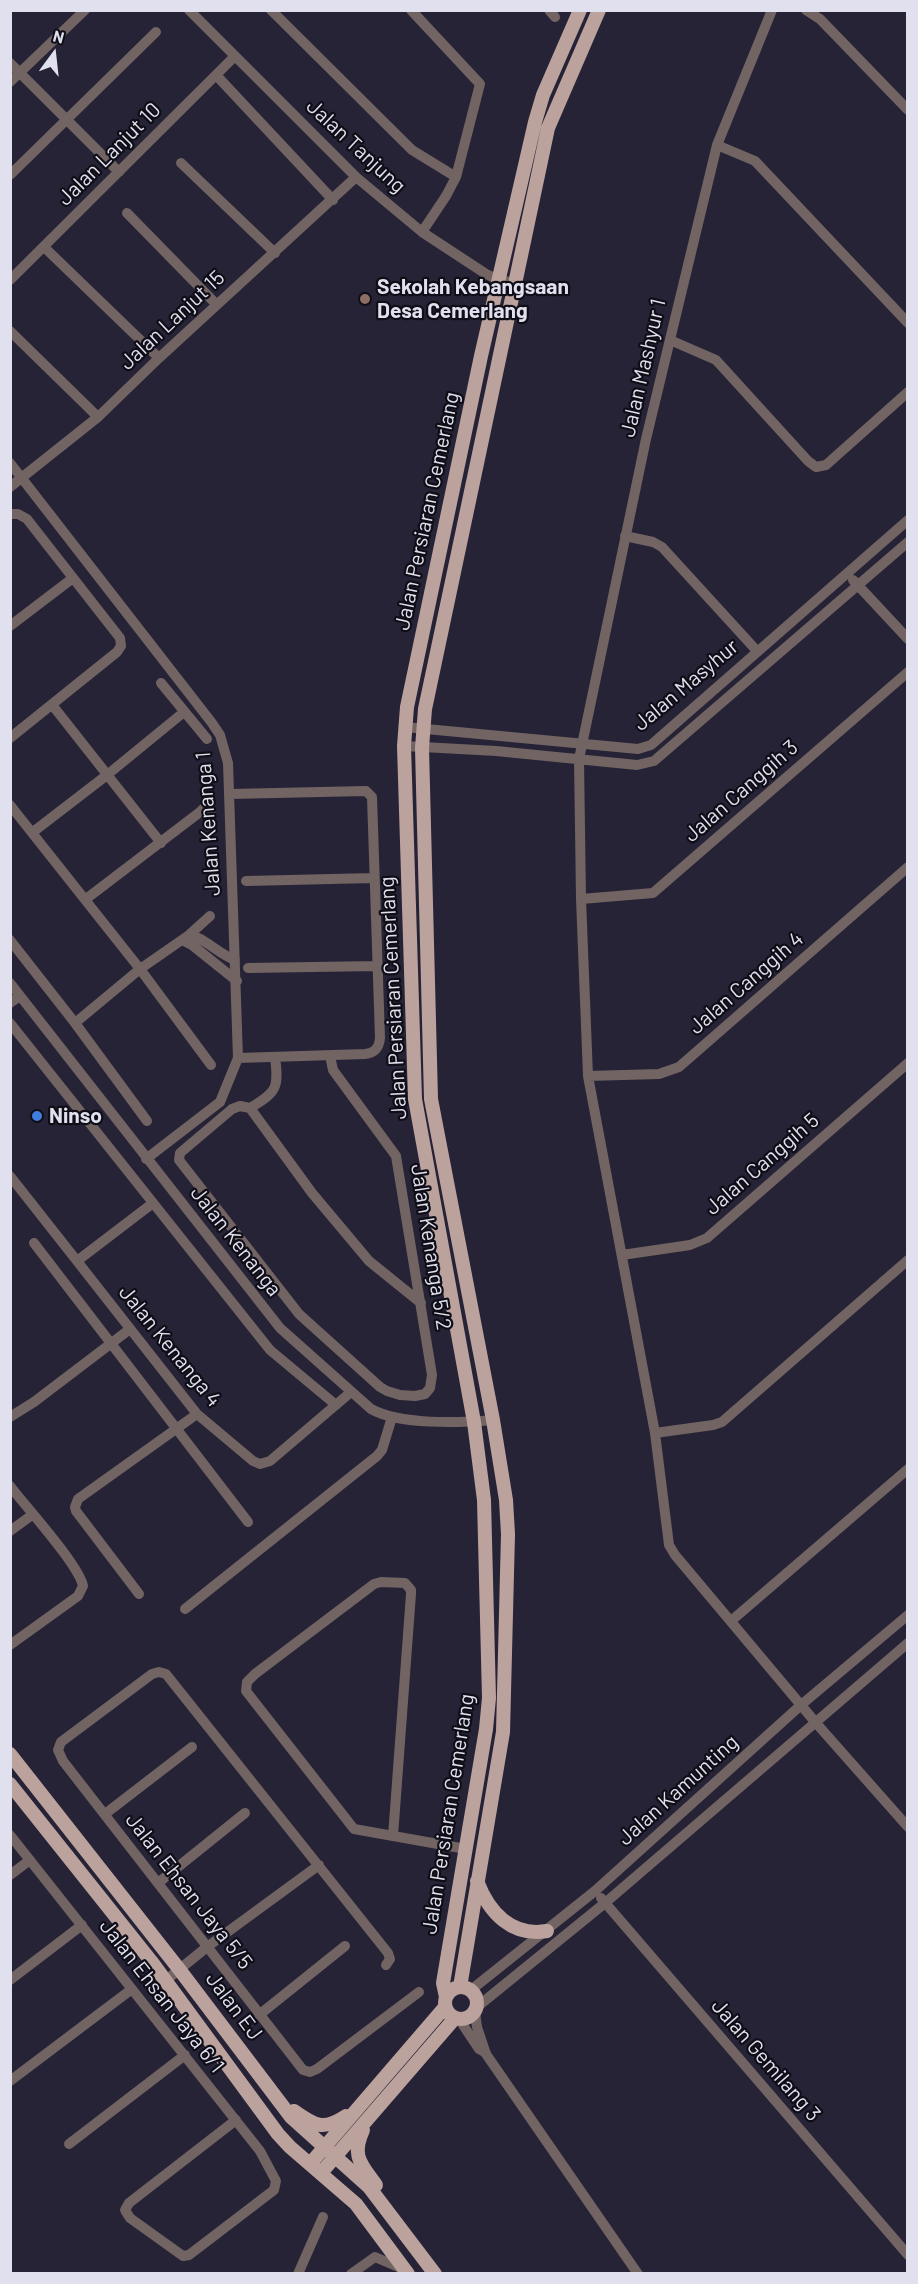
<!DOCTYPE html>
<html>
<head>
<meta charset="utf-8">
<style>
  body { margin:0 }
  #map { position:relative; width:918px; height:2284px; overflow:hidden; background:#262337; font-family:Barlow,sans-serif }
  canvas { display:block }
  .frame { position:absolute; inset:0; border:12px solid #e1e0ee; pointer-events:none }
  .north { position:absolute; left:24px; top:24px; width:60px; height:60px; -webkit-text-stroke:4px #0f0e17; paint-order:stroke; rotate:15deg; font-size:16px; font-weight:700; line-height:24px; text-align:center; color:#e1e0ee }
  .north::after { content:''; display:block; margin:auto; width:21px; height:27px; background:#e1e0ee; clip-path:polygon(50% 0,100% 100%,50% 72%,0 100%) }
</style>
</head>
<body>
<div id="map">
<canvas width="918" height="2284"></canvas>
<div class="frame"></div>
<div class="north">N</div>
</div>
<script>
const ctx = document.querySelector('canvas').getContext('2d');
ctx.lineJoin = 'round';
function trace(path, color, width, dash) { ctx.strokeStyle = color; ctx.lineWidth = width; ctx.lineCap = dash ? 'butt' : 'round'; ctx.setLineDash(dash || []); ctx.stroke(path); }
function write(font, color, halo, rows, align = 'center') {
  ctx.font = font + ' Barlow,sans-serif'; ctx.lineWidth = 4.5; ctx.setLineDash([]); ctx.textBaseline = 'middle'; ctx.strokeStyle = halo; ctx.fillStyle = color; for (const [text, x, y, turn = 0] of rows) {
    ctx.save(); ctx.translate(x, y); ctx.rotate((+turn || 0) * Math.PI / 180); ctx.textAlign = isNaN(turn) ? turn : align; if (halo) ctx.strokeText(text, 0, 0); ctx.fillText(text, 0, 0); ctx.restore();
  }
}
trace(new Path2D(`
  M189 10 356 177 422 232 486 274 499 280 515 283
  M271 10 412 150 456 177
  M411 10 480 84 456 177 446 196 422 232
  M549 10 555 17
  M772 10 717 145 646 439 579 759 581 899 588 1076 655 1433 669 1545 675 1555 816 1723 908 1827
  M806 10 820 19 908 110
  M10 63 119 172
  M216 75 333 200
  M10 82 85 10
  M717 145 755 161 908 323
  M181 163 275 253
  M10 175 156 32
  M127 213 217 305
  M44 247 159 358
  M10 280 235 56
  M10 331 98 417
  M670 340 716 360 808 461 816 467 826 465 908 392
  M10 463 212 723 220 735 228 763 238 1058 220 1102 146 1159
  M10 487 98 417 159 358 356 177
  M10 514H18L27 519 120 638 121 646 117 652 10 738
  M625 536 653 542 662 547 757 651
  M853 580 908 639
  M10 626 73 578
  M161 683 207 739
  M53 706 161 843
  M405 727 638 749 651 745 908 520
  M404 746 496 751 637 765 654 761 908 542
  M230 794 366 791 372 797 380 1038C379 1048 375 1053 365 1054L238 1058
  M10 805 140 969 211 1065
  M33 832 107 775 184 712
  M246 881 374 878
  M86 899 200 812 203 809 211 810
  M581 899 653 893 908 672
  M189 935C202 936 220 955 235 960
  M10 940 75 1023 147 1121
  M182 940 192 945 237 981
  M248 968 377 966
  M10 983 280 1328 371 1409C400 1425 459 1423 493 1420
  M10 1003 20 996
  M10 1023 270 1350 336 1405
  M75 1023 140 969 189 935 210 916
  M275 1057C279 1088 277 1092 250 1108L240 1106 232 1109 180 1153 179 1160 299 1314 380 1387 387 1391 400 1395 415 1396 425 1394 430 1388 432 1375 396 1156 333 1070 330 1056
  M588 1076 659 1074 679 1067 908 867
  M250 1108 312 1193 369 1261 421 1303
  M10 1176 77 1261
  M153 1203 77 1261 197 1414 253 1461 260 1464 270 1461 351 1392
  M34 1243 248 1522
  M622 1255 690 1245 707 1238 908 1063
  M10 1417 34 1402 130 1329
  M655 1433 713 1425 722 1422 908 1260
  M10 1486C26 1507 79 1565 83 1586L78 1596 10 1645
  M10 1531 32 1515
  M139 1594 76 1511 75 1507 78 1499 197 1414
  M185 1609 377 1456 382 1450 392 1417
  M731 1621 908 1469
  M105 1814 192 1747
  M10 1835 260 2151 276 2181 274 2190 189 2255 183 2256 130 2218 125 2210 129 2203 236 2120
  M393 1836 411 1594V1590L405 1583 381 1582 374 1584 255 1674 247 1682 246 1691 354 1829 466 1849
  M10 1875 30 1860
  M158 1883 245 1813
  M601 1898 908 2255
  M386 1965 390 1959 388 1953 166 1674 159 1672 152 1674 61 1742 58 1750 63 1761 303 2070 310 2072 317 2069 419 1992
  M10 1980 82 1925
  M165 1981 207 1947 319 1865
  M471 1990 595 1891 801 1705 908 1615
  M477 2007 605 1903 908 1643
  M475 2012 477 2027 486 2054 638 2274
  M259 2015 345 1946
  M459 2019 479 2049 486 2053
  M10 2081 132 1989
  M69 2144 185 2055
  M298 2274 323 2217
  M351 2274 375 2257 403 2269`), '#716462', 10);
trace(new Path2D(`
  M10 1754 179 1969 291 2117 369 2187 435 2274
  M10 1784 151 1961 278 2134 290 2147 356 2204 408 2274
  M477 1881C489 1913 512 1937 547 1931
  M445 2003a16 16 0 1 1 32 0a16 16 0 1 1-32 0Z
  M460 1987 503 1732 508 1534 506 1500 493 1420 431 1099 422 748 425 709 548 128 599 10
  M446 1997 443 1983 486 1729 489 1698 484 1500 474 1422 415 1099 404 746 407 707 481 356 535 122 543 95 580 10
  M294 2111C315 2126 323 2131 346 2116
  M363 2130C351 2156 361 2164 376 2185
  M310 2164 445 2007
  M321 2173 455 2018`), '#bca29d', 14);
for (const [x, y, r, color] of [
  [365,299,6,"#8d6e63"],
  [37,1116,6,"#3f7fe0"]
]) { const dot = new Path2D(); dot.arc(x, y, r, 0, 2 * Math.PI); ctx.fillStyle = color; ctx.fill(dot); trace(dot, '#0f0e17', 2); }
write('21px', '#e1e0ee', '#0f0e17', [
  ["Jalan Tanjung",356,146,43],
  ["Jalan Lanjut 10",109,154,-45],
  ["Jalan Lanjut 15",172,320,-43],
  ["Jalan Mashyur 1",643,368,-77],
  ["Jalan Persiaran Cemerlang",427,511,-78],
  ["Jalan Masyhur",686,685,-40],
  ["Jalan Canggih 3",741,791,-41],
  ["Jalan Kenanga 1",208,824,-94],
  ["Jalan Canggih 4",746,983,-41],
  ["Jalan Persiaran Cemerlang",393,998,-93],
  ["Jalan Canggih 5",762,1164,-41],
  ["Jalan Kenanga",236,1241,52],
  ["Jalan Kenanga 5/2",431,1247,81],
  ["Jalan Kenanga 4",170,1346,51],
  ["Jalan Kamunting",678,1790,-42],
  ["Jalan Persiaran Cemerlang",448,1814,-81],
  ["Jalan Ehsan Jaya 5/5",189,1891,52],
  ["Jalan Ehsan Jaya 6/1",162,1996,52],
  ["Jalan EJ",234,2006,53],
  ["Jalan Gemilang 3",766,2060,49]
]);
write('bold 21px', '#e1e0ee', '#0f0e17', [
  ["Sekolah Kebangsaan",377,287],
  ["Desa Cemerlang",377,311],
  ["Ninso",49,1116]
], 'left');
</script>
</body>
</html>
